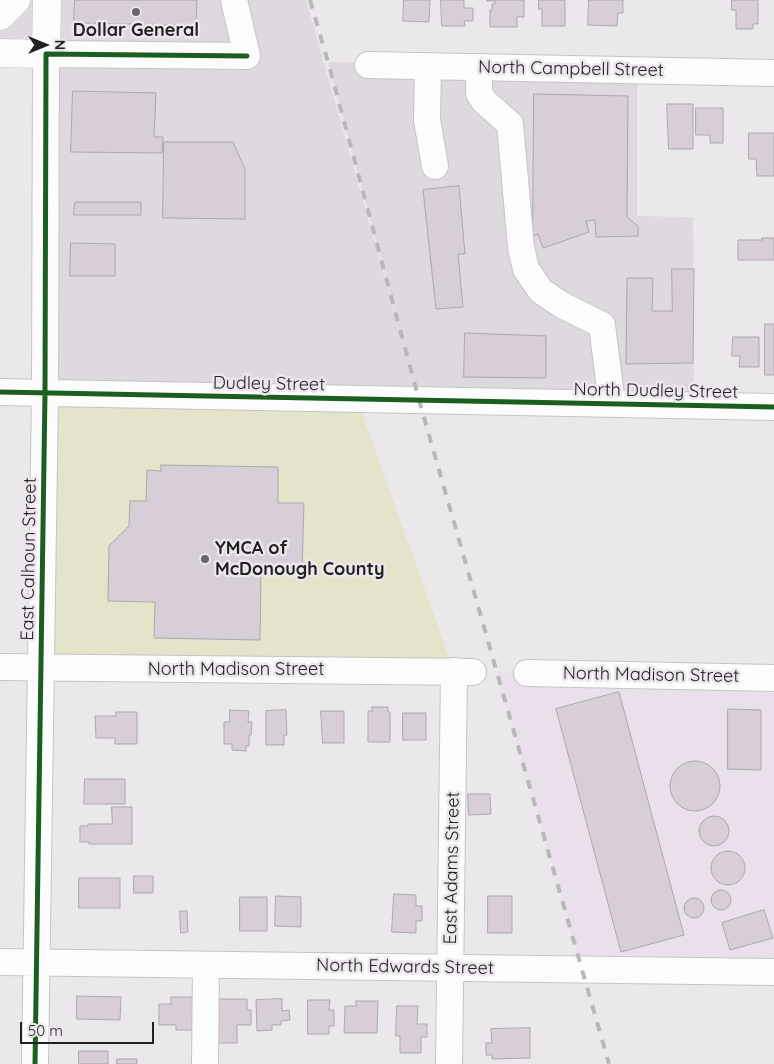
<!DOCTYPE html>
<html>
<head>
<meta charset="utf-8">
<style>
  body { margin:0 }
  #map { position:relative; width:774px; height:1064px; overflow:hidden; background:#eae8eb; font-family:Quicksand,sans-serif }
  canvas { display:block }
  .north { position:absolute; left:20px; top:20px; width:50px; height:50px; -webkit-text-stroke:4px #ebe7ec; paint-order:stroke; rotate:90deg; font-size:14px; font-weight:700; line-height:20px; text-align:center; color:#222122 }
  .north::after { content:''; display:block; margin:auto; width:18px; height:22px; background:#222122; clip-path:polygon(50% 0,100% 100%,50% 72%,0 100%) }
  .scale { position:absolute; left:20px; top:1022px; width:134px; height:22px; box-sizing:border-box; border:2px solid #222122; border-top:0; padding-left:6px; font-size:15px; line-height:18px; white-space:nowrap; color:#222122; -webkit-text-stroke:4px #ebe7ec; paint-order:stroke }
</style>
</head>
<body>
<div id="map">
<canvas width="774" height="1064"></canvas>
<div class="north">N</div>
<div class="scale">50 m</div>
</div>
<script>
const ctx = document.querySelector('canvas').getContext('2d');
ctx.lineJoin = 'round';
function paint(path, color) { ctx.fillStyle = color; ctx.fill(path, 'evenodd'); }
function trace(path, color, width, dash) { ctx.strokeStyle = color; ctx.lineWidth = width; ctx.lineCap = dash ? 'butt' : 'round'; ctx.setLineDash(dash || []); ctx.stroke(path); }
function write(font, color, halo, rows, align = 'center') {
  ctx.font = font + ' Quicksand,sans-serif'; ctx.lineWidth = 5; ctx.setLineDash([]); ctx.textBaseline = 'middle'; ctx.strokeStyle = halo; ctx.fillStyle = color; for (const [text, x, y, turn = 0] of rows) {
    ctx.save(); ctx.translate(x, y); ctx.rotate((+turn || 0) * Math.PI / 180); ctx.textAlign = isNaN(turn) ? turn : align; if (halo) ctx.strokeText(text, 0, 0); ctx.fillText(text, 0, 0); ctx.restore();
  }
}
paint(new Path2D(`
  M0 0H306L403 342 328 62 637 70V216L693 217 694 406 45 393 46 54 0 53Z`), '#ded8df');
paint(new Path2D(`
  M497 672 774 678V972L582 970Z`), '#e9e0ec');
paint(new Path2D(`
  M45 393 357 399 454 671 41 668Z`), '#e3e4c9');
const building = new Path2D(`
  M75 0H197L196 25 74 23Z
  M404 0H430L429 22 403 21Z
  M441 0H464V8H473V21H464L465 26H442Z
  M487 0H524V17H517V27H490V10H492V4H495V1H487Z
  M539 0H565V26H542V9H539Z
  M589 0H623V13H618L617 26 588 25Z
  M732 0H758V24H753V29H736V10H732Z
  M73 91 156 93 154 137H163L162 153 71 152Z
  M534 94 628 96 627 217 638 226V236L596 237 595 220 586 221 589 232 543 248 538 234 533 236Z
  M667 104H693V149H669Z
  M696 108H723V143H710V135H696Z
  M749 133H774V176H757L756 159H749Z
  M164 142H233L245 169V219L163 218Z
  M459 186 465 254H458L463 307 436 309 423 190Z
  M75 202H141V215H74Z
  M762 238H774V260H738V240H762Z
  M71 243 115 244V276H70Z
  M672 269H694L693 363 626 364 627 278H653L652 311H672Z
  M765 324H774V375H765Z
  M465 333 546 336V378L464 377Z
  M733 337H759V367H739L740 356H732Z
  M161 465 278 467V503H304L302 573 261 572 260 640 154 638 155 602 108 601 109 546 129 526 130 501H146L147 470 161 471Z
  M619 692 684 935 621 952 556 709Z
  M372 707H388V712H390V742H368V711H372Z
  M728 709 761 710V770L728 769Z
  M230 710 249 711 248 722H252L251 735H249V746H246V751L232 750V744H224V722H229Z
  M286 710 287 735H284V745H266V711Z
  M321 711H344V743H323Z
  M116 712H137V744H115V738H96L95 716H116Z
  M403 713H426V740H403Z
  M670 786a25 25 0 1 1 50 0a25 25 0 1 1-50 0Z
  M85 779H125V804H84Z
  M468 794H490L491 814 469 815Z
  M112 807H132V844H89V842H80V826H88V824H112Z
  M699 831a15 15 0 1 1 30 0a15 15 0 1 1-30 0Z
  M711 868a17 17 0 1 1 34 0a17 17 0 1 1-34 0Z
  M134 876H153V893H134Z
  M79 878H120V908H79Z
  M711 900a10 10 0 1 1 20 0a10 10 0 1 1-20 0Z
  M394 894 416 895V906H422V921H416V933L392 932Z
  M276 896 301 897V927L275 926Z
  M488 896H512V933H488Z
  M240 897H267V931H240Z
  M684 908a10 10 0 1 1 20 0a10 10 0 1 1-20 0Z
  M764 910 773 938 730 950 722 923Z
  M180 911H187L188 932 181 933Z
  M77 996 121 997 120 1020 77 1019Z
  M171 997H195V1030H176V1025H159V1004H171Z
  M218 999H247V1010H251V1025H237V1043H218Z
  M282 999V1011L289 1010 290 1020 281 1021V1025H272V1030L257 1031 256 1000Z
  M308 1000H330L329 1010H334V1026H329V1034H308Z
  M356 1001H378L377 1033H344L345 1006H356Z
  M397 1006H418L417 1024H427V1037H421V1053H400V1036H396Z
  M530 1028V1058L492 1059V1055H486V1043H492L491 1029Z
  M79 1051H108V1064H79Z
  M117 1059H137V1064H117Z`);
paint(building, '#d7ced8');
trace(building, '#aaa9ab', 1);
const minor = new Path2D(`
  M368 65 774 73
  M428 66 427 120 435 166
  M479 67V93L484 101 510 124 521 247 526 269 541 291 562 305 602 325 612 404
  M0 392 774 407
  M0 667 473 672
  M527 673 774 678
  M0 962 774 972
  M35 1064 45 393 46 54 247 56 234 0
  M205 1064 206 965
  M449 1064 454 671`);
const highway = new Path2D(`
  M0 16 16 0
  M0 53 46 54 47 0`);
trace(minor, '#c5c4c6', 28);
trace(highway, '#c5c4c6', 29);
trace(minor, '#fcfcfc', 26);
trace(highway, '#fcfcfc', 28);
trace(new Path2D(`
  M310 0 328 62 419 400 609 1064`), '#b9b8b9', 4, [9, 9]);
trace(new Path2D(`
  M0 392 774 407
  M35 1064 45 393 46 54 247 56`), '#1b5e20', 5);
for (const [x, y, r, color] of [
  [136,12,5,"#686768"],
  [205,559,5,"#686768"]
]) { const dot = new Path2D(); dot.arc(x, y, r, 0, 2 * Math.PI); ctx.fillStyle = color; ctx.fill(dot); trace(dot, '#ebe7ec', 2); }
write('bold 18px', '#222122', '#ebe7ec', [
  ["Dollar General",136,31],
  ["YMCA of",215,549,"left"],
  ["McDonough County",215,570,"left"]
]);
write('18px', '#222122', '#ebe7ec', [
  ["North Campbell Street",571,69,1],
  ["Dudley Street",269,384,1],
  ["North Dudley Street",656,391,1],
  ["East Calhoun Street",29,559,-89],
  ["North Madison Street",236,670],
  ["North Madison Street",651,675,1],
  ["East Adams Street",452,868,-89],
  ["North Edwards Street",405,967,1]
]);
</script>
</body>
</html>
